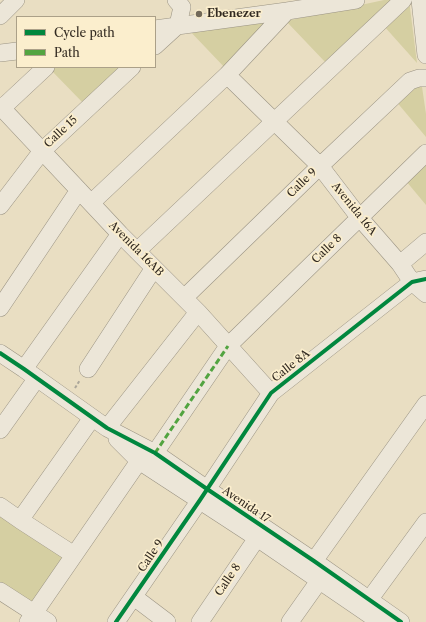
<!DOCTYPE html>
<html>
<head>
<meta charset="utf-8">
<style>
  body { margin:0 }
  #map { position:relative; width:426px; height:622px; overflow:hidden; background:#e9dec2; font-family:"Libre Caslon Text",serif }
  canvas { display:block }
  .legend { position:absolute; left:16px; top:16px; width:140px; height:52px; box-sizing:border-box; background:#fbeecd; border:1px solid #aba088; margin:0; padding:5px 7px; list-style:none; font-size:12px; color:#322a21 }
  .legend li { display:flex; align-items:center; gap:8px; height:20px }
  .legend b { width:20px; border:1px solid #aba088 }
</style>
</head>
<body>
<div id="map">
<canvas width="426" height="622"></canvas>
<ul class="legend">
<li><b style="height:5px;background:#00873e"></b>Cycle path</li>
<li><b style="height:5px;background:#52a441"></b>Path</li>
</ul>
</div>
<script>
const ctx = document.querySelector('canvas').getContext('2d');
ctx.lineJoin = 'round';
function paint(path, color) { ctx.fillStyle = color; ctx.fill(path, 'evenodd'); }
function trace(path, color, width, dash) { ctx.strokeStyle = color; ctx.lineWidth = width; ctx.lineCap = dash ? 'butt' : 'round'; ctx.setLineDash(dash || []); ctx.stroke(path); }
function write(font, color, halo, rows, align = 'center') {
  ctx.font = font + ' "Libre Caslon Text",serif'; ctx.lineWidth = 3.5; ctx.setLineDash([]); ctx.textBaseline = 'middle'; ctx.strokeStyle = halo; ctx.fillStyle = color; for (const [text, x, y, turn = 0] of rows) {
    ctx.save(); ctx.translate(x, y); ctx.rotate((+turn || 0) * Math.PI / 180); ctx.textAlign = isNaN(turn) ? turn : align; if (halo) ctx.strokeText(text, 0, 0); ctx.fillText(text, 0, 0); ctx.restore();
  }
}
paint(new Path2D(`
  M384 0H394L327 64 286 21Z
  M409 0 417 63 383 25Z
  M280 15 227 70 186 27Z
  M52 67H127L85 105 50 69Z
  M421 80 426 114V137L395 100Z
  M426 162V205L406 181Z
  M0 513 66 557 34 605 0 582Z`), '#d5cfa2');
const minor = new Path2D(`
  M420 0 426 55
  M0 16 16 0
  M155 29 287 11 356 0
  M155 46 178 25 182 7 176 0
  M0 53 17 51
  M227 75 320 166 359 217 400 264 412 282 426 294
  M0 106 120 234 198 312 271 393
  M0 110 46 67
  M91 203 227 75 287 11
  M0 206 42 151 132 67
  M137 251 403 0
  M400 264 426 242
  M184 298 320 166 410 81 419 78H426
  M0 308 79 190
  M0 353 24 369 107 428 155 453 207 489 314 561 401 622
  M24 369 120 234
  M88 369 154 268
  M107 428 198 312
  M0 430 37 378
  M117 439 139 461 257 538 380 622
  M155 453 228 346 426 153
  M0 506 20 520 74 555
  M20 520 92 418
  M314 561 426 404
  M0 591 48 622
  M134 597 167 622
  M369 600 426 522
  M28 622 139 461
  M116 622 200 500 271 393 412 282 426 279
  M200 622 257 538
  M290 622 319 581`);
trace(minor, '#9a9383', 18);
trace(new Path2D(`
  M75 388 80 380`), '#aba69a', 2, [3, 2]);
trace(minor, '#ece6d8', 17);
trace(new Path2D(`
  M155 453 228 346`), '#52a441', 3, [6, 3]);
trace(new Path2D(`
  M0 353 24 369 107 428 155 453 207 489 314 561 401 622
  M116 622 200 500 271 393 412 282 426 279`), '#00873e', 4);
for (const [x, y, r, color] of [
  [199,14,4,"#726959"]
]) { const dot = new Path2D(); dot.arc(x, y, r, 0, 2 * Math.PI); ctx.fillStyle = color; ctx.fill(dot); trace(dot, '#fbeecd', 1.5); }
write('bold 11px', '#322a21', '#fbeecd', [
  ["Ebenezer",207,14]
], 'left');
write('11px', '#322a21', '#fbeecd', [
  ["Calle 15",61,132,-43],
  ["Calle 9",302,183,-44],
  ["Avenida 16A",354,209,51],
  ["Avenida 16AB",136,249,45],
  ["Calle 8",327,249,-44],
  ["Calle 8A",291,366,-38],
  ["Avenida 17",246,505,34],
  ["Calle 9",151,556,-56],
  ["Calle 8",228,580,-56]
]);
</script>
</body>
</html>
